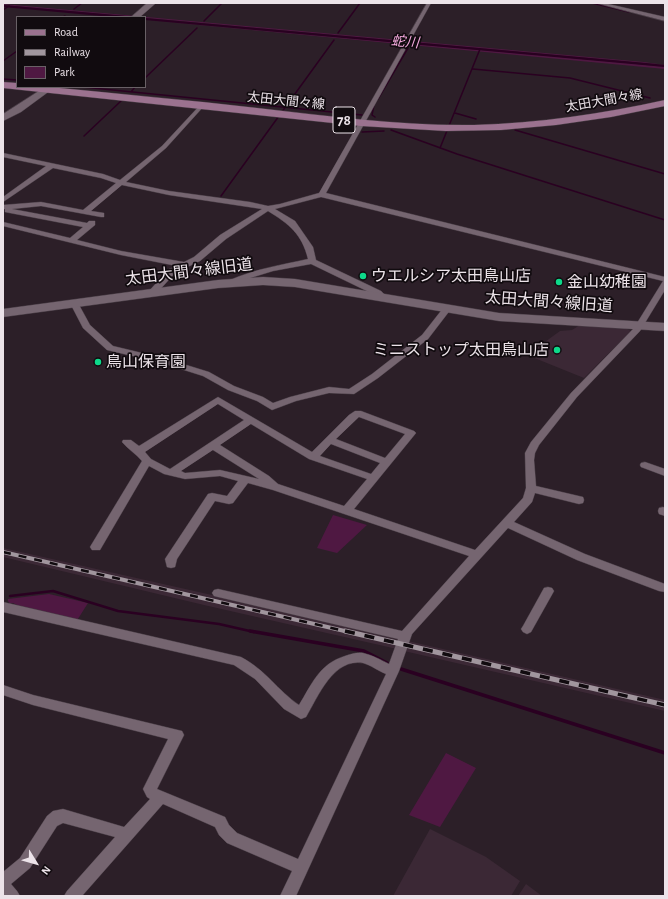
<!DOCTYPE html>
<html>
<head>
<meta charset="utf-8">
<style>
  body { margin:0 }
  #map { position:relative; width:668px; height:899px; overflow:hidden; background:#2c1f28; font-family:"Alegreya Sans",sans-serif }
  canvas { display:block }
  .frame { position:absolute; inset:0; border:4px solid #ece3e9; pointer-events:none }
  .legend { position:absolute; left:16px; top:16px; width:130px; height:72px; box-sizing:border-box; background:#110b0f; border:1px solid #696166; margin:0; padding:5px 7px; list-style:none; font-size:12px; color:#ece3e9 }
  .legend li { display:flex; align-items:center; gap:8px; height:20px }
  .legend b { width:20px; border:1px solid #696166 }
  .north { position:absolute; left:16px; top:843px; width:40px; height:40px; -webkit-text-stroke:3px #110b0f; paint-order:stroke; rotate:127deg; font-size:11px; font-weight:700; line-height:16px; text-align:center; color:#ece3e9 }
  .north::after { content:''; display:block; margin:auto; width:14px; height:18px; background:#ece3e9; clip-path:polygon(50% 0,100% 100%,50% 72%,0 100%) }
</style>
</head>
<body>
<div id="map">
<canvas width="668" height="899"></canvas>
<div class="frame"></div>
<ul class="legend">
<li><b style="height:5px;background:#9b728f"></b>Road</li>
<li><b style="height:5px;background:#a1969e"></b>Railway</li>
<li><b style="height:11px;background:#4f1842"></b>Park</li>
</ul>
<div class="north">N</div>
</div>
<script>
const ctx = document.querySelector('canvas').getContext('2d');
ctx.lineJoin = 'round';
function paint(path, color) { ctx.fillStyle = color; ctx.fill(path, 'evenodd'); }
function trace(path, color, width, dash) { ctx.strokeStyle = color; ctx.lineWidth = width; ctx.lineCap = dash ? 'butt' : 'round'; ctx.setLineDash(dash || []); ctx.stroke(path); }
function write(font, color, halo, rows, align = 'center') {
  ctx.font = font + ' "Alegreya Sans","Noto Sans JP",sans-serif'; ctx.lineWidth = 3.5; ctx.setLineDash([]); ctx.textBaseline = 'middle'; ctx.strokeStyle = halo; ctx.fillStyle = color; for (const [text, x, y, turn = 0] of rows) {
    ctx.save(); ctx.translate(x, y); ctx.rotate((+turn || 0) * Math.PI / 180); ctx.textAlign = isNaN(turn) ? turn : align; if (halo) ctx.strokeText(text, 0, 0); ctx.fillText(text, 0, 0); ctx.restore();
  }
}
paint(new Path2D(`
  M580 325 623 327 631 331 584 378 527 355 560 331 572 330Z
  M3 548 212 595 400 640 397 649 204 605 3 557Z
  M408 641 665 700V711L404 651Z
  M430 829 486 857 520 881 511 896H393Z
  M526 884 542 896H518Z`), '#3b2835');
paint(new Path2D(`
  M3 4 644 62 665 65 3 5Z
  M145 20 627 63 665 67V69Z
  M333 515 367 525 337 553 317 548Z
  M49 594 88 603 76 622 17 605 13 603 10 604 8 601V599Z
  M446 753 476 768 440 827 409 815Z`), '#4f1842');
paint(new Path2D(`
  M3 5 138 17H112L3 7Z
  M145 18 646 63 665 65V67L145 20Z`), '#2a0021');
trace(new Path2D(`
  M592 3 629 12
  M74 9 82 3
  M3 10 9 6
  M63 17 65 16
  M204 21 222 3
  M338 33 360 3
  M3 61 17 51
  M473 69 570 78 650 98
  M145 78 197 28
  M3 79 17 80
  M83 87 362 115
  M131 92 135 87
  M378 99 408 48
  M374 105 372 115 375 117
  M455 113 476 119
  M391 130 457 154 665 220
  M515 130 665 174
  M362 132 384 131
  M84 136 121 101
  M440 148 480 49
  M221 196 334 40`), '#2a0021', 1.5);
trace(new Path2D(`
  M10 596 53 591 118 611 219 624 254 632`), '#2a0021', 2.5);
trace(new Path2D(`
  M250 631 364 651 387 663
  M401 669 665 753`), '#2a0021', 3.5);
const street = new Path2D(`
  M427 3H431L326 193 665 277V290L640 331 577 397 539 445 535 453 534 460 536 486 583 497 584 500 583 503 579 504 535 493 532 502 514 522 585 554 665 584V592L659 591 577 560 508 528 412 634 399 671 296 896H280L292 871 227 843 219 835 215 827 163 804 82 896H64L67 891 115 837 63 823 57 826 30 868 11 884 17 891 20 896H3V872L20 858 47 816 53 811 63 809 124 827 150 799 147 797 143 789 168 739 33 705 3 695V685L33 695 182 731 184 735 157 789 225 817 229 825 237 833 298 859 386 674C378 671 371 665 363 663 333 658 318 697 306 717L301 719 284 709 255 679 234 665 3 612V602L241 657C266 670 277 690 299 705 312 684 319 664 345 656 351 654 357 652 363 653 372 655 381 660 389 664L398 639 218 597 214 596 212 593 214 590 218 589 402 631 469 556 273 490 248 483 233 503 229 504 215 501 177 559 175 567 171 568 167 567 165 559 208 494 212 493 227 496 238 481 220 476 185 479 164 474 149 466 100 550H92L90 547 142 461C136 454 128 449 122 442L123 440H131L139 446 218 397 312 452 349 415 355 411H361L414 431 416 433 354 509 475 550 523 498 526 488 525 453 531 442 571 393 634 328 663 281 321 197 275 209 295 221 313 247 316 260 381 291 388 298 387 300H381L375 295 311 264 273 271 247 279 236 284H230V280C255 269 281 265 308 259 302 234 289 224 268 211L226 239 200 261 175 273 155 295H152L148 293 149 291 169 269 177 266 121 255 3 226V222L70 238 83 227 5 212V209H3V205L41 202 83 210 116 183 101 178 53 168 3 202V197L46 166 3 157V153L103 174 120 180 162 146 202 103 205 105 204 106 166 148 126 182 169 191 250 202 268 206 280 204 319 193ZM122 185 169 195 262 209 220 235 194 257 184 262 121 251 77 240 95 225V221H89L87 223 12 209 41 206 101 217H104V213L91 211ZM218 404 244 420 170 469 151 459 145 452ZM359 417 405 434 385 458 336 439ZM251 424 309 459 367 479 344 506 278 484 269 476 220 445ZM331 444 380 463 371 474 320 456ZM213 450 259 479 220 470 185 473 181 471Z
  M596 3H604L665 17V21Z
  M74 300 78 303 90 325 113 346 167 359 209 372 234 386 263 397 273 403 290 397 329 387 349 389 372 374 422 335 444 307 447 306 451 309 428 339 378 378 354 394 329 393 296 401 272 410 257 401 228 390 203 376 162 363 107 350 83 328 70 303Z
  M645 462 665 469V476L641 467 640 465 641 463Z
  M663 507 665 508V516L659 514 658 511 659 508Z
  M548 587 552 588 554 591 531 632 527 634 523 632 521 629 523 626 544 588Z`);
const secondary = new Path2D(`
  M147 3H156L140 17H131Z
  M45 87H55L21 112 3 121V114Z
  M263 277 295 279 499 313 665 323V331L499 321 295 287 263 285 218 288 3 317V309L218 280Z`);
const primary = new Path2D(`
  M3 82 17 83V87H49C119 94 188 100 257 108 329 116 401 126 474 125 539 123 602 114 665 100V106L611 117 556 125 501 130 446 131 361 126 3 88Z`);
trace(street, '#483d45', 1);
trace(secondary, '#483d45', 1);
trace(primary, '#483d45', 1);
paint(street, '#756570');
paint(secondary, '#756570');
paint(primary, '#9b728f');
const railFar1 = new Path2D(`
  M3 552 349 632`);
const rail = new Path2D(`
  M345 631 665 705`);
trace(railFar1, '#a1969e', 4);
trace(rail, '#a1969e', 5);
trace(railFar1, '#110b0f', 2.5, [8]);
trace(rail, '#110b0f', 3.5, [10]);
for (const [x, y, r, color] of [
  [363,276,4,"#0dd98a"],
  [559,282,4,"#0dd98a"],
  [557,350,4,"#0dd98a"],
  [98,362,4,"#0dd98a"]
]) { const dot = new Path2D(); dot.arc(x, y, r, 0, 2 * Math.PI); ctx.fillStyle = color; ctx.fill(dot); trace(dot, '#110b0f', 1.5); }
write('13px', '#ece3e9', '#110b0f', [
  ["太田大間々線",286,101,6],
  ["太田大間々線",604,101,-10]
]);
write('italic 14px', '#f6aadf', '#110b0f', [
  ["蛇川",405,42,5]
]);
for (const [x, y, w] of [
  [344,120,22]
]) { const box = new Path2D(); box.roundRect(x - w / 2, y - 13, w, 26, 3); ctx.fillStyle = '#110b0f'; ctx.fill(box); trace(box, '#ece3e9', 1); }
write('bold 15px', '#ece3e9', null, [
  ["78",344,120]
]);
write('16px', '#ece3e9', '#110b0f', [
  ["太田大間々線旧道",189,272,-7],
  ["太田大間々線旧道",549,302,4]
]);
write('16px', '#ece3e9', '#110b0f', [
  ["ウエルシア太田鳥山店",371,276],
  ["金山幼稚園",567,282],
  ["ミニストップ太田鳥山店",549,350,"right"],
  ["鳥山保育園",106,362]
], 'left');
</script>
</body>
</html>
